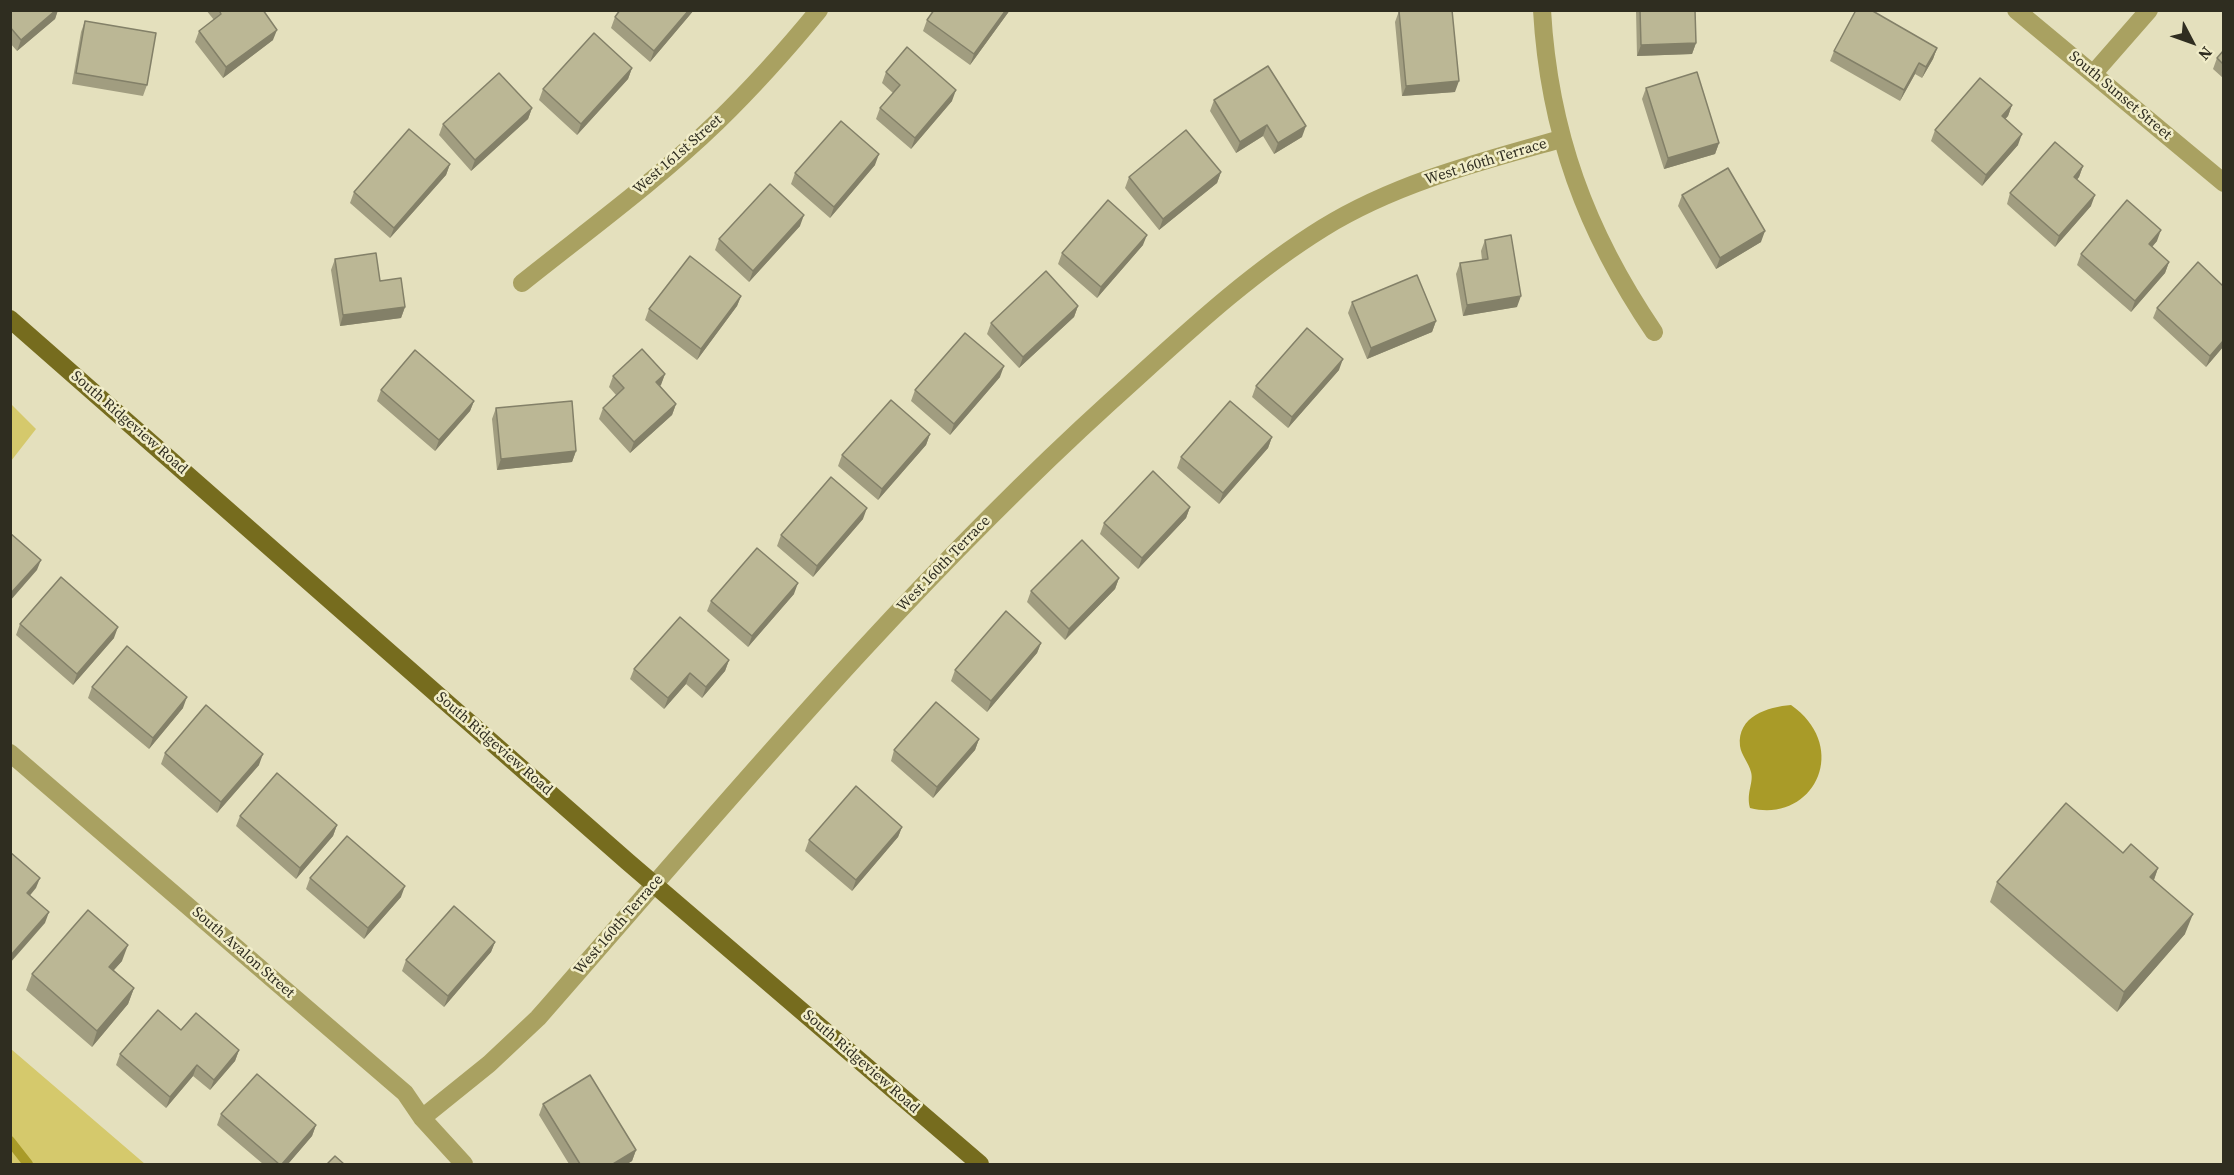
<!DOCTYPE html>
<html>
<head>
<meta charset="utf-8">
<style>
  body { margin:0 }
  #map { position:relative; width:2234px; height:1175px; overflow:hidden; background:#e4e0bd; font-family:"Source Serif 4",serif }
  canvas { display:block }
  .frame { position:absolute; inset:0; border:12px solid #2f2d20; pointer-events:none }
  .north { position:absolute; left:2162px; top:12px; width:60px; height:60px; -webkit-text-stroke:4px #f1edc9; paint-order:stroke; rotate:131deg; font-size:16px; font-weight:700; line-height:24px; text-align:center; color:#2f2d20 }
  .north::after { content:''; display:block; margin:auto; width:21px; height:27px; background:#2f2d20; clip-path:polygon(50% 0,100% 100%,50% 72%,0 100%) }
</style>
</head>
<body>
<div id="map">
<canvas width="2234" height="1175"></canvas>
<div class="frame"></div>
<div class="north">N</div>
</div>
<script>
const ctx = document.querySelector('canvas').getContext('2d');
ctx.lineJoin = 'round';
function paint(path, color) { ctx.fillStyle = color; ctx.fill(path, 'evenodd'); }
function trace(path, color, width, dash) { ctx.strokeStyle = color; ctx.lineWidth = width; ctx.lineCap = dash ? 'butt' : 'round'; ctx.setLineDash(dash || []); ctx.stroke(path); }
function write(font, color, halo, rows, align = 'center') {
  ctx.font = font + ' "Source Serif 4",serif'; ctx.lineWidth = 5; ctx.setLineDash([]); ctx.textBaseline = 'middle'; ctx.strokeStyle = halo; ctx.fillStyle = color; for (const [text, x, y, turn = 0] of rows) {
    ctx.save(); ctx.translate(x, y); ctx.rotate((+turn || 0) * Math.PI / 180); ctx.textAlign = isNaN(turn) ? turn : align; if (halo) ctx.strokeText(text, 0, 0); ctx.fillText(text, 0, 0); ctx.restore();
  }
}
paint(new Path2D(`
  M11 404 36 429 11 461H10Z
  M10 1049H11L145 1164H11Z`), '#d5c96c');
paint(new Path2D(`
  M1791 705C1852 748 1813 824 1750 808 1746 792 1754 783 1751 772 1749 763 1741 755 1740 746 1737 716 1768 707 1791 705Z`), '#a99b28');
trace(new Path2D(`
  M10 1141 28 1164`), '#a99b28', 10);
trace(new Path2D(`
  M1542 10C1549 132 1586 232 1654 332
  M2016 10 2224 183
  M2093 74 2149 10
  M522 283C587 231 656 181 717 122 753 87 787 49 819 10
  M10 753 405 1093 422 1118 464 1164
  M422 1118 489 1064 538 1018C722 808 902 591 1110 402 1178 341 1244 277 1323 228 1396 183 1479 162 1561 139`), '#a9a161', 18);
trace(new Path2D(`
  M10 319 628 862 980 1164`), '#766c1e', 18);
paint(new Path2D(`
  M10 10H58L55 19 17 51 10 43Z
  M206 10H263L273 40 223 78 195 42 199 31 214 20Z
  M694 10 650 62 611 28 615 17Z
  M1010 10 970 65 923 31 927 20Z
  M1636 10H1695L1696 43 1692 54 1637 56Z
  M1399 11 1455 92 1402 96 1395 22Z
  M85 21 147 85 143 96 72 84 81 32Z
  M1937 48 1933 59 1922 78 1915 74 1900 101 1830 61 1834 51Z
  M2223 51V78L2213 69 2217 58Z
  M632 68 628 79 577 135 539 100 543 89Z
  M886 72 952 101 911 149 876 119 880 108 893 93 882 83Z
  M1646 88 1719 143 1715 154 1664 169 1642 99Z
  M1214 100 1302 137 1274 154 1263 136 1236 153 1210 111Z
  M2012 105 2008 116 2005 119 2018 145 1982 186 1931 141 1935 130Z
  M532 108 528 119 471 171 439 135 443 124Z
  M450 164 446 175 390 238 350 203 354 192Z
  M875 165 830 218 791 184 795 173Z
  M2083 166 2079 177 2077 180 2091 206 2055 247 2007 204 2010 193Z
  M1221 172 1217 183 1159 230 1125 188 1129 177Z
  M1682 195 1761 242 1716 269 1678 206Z
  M800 226 749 282 715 250 719 239Z
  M1485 240 1517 307 1463 316 1456 274 1460 263 1482 260 1481 251Z
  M2157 241 2152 247 2169 262 2165 273 2131 312 2077 265 2081 254Z
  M1143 245 1097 298 1058 264 1062 253Z
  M335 259 380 281 405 307 401 318 340 326 331 270Z
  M741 296 737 306 697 360 645 320 649 309Z
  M1352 302 1436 321 1432 332 1367 359 1348 313Z
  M1078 306 1074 317 1019 368 987 334 991 323Z
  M2157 308 2223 347 2206 367 2153 318Z
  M1339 370 1288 428 1252 397 1256 386Z
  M665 374 660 386 676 404 672 415 630 453 599 419 603 408 616 395 609 387 613 376Z
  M1000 377 950 435 911 401 915 390Z
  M381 390 474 401 470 411 435 451 377 401Z
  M496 408 576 451 572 462 497 470 492 419Z
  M930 434 926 445 878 500 838 466 842 455Z
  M1272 437 1268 448 1219 504 1177 468 1181 457Z
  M1190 507 1186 518 1138 569 1100 534 1104 523Z
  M863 519 813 577 777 546 781 535Z
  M1119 578 1115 589 1065 640 1027 602 1031 591Z
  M794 594 748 647 707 611 711 601Z
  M20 624 114 638 73 685 16 635Z
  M1041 643 1037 653 987 712 951 681 955 670Z
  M729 660 725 671 702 698 686 684 664 709 630 679 634 669Z
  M92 687 183 708 149 749 88 698Z
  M979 739 975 750 933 798 891 761 894 750Z
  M165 753 259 765 217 813 161 764Z
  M240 816 337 825 333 836 296 879 236 826Z
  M902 827 898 837 852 891 805 851 809 840Z
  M2123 853 2158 868 2154 880 2185 934 2117 1012 1990 902 1997 882Z
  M310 878 401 897 364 939 306 889Z
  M495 942 491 952 444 1007 402 971 406 960Z
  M122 961 114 970 134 988 128 1004 92 1047 26 990 32 974Z
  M181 1030 239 1050 235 1061 210 1090 193 1076 166 1108 116 1065 120 1054Z
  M543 1104 636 1150 632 1161 627 1164H569L539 1115Z
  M221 1114 316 1125 312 1136 288 1164H263L217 1125Z`), '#a19d80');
paint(new Path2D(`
  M56 10H58L55 19 17 51 21 40Z
  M689 10H694L650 62 654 51Z
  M1006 10H1010L970 65 974 54Z
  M277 30 273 40 223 78 226 67Z
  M1696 43 1692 54 1637 56 1641 45Z
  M1937 48 1933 59 1922 78 1926 67Z
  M1919 63 1915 74 1900 101 1904 90Z
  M632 68 628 79 577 135 581 124Z
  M1459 81 1455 92 1402 96 1406 86Z
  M956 90 952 101 911 149 915 138Z
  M2012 105 2008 116 1998 127 2002 116Z
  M532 108 528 119 471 171 475 160Z
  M1267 125 1263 136 1236 153 1240 142Z
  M1306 126 1302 137 1274 154 1278 143Z
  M2022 134 2018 145 1982 186 1986 175Z
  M1719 143 1715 154 1664 169 1668 158Z
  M879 154 875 165 830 218 834 207Z
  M450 164 446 175 390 238 394 228Z
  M2083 166 2079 177 2070 188 2074 177Z
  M1221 172 1217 183 1159 230 1163 219Z
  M2095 195 2091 206 2055 247 2059 236Z
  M804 215 800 226 749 282 753 271Z
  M2161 230 2157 241 2145 255 2149 244Z
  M1765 231 1761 242 1716 269 1720 258Z
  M1147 235 1143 245 1097 298 1101 287Z
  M2169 262 2165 273 2131 312 2135 301Z
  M741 296 737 306 697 360 701 349Z
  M1521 296 1517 307 1463 316 1467 305Z
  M1078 306 1074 317 1019 368 1023 357Z
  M405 307 401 318 340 326 343 315Z
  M1436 321 1432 332 1367 359 1371 348Z
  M2223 341V347L2206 367 2210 356Z
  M1343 359 1339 370 1288 428 1292 417Z
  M1004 366 1000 377 950 435 954 424Z
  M665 374 661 385 652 393 656 382Z
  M474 401 470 411 435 451 439 440Z
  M676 404 672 415 630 453 634 442Z
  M930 434 926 445 878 500 882 489Z
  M1272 437 1268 448 1219 504 1223 493Z
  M576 451 572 462 497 470 501 459Z
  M1190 507 1186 518 1138 569 1142 558Z
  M867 508 863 519 813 577 817 566Z
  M41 560 37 570 10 601V594Z
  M1119 578 1115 589 1065 640 1069 629Z
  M798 583 794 594 748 647 752 636Z
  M118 627 114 638 73 685 77 674Z
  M1041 643 1037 653 987 712 991 701Z
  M729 660 725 671 702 698 706 687Z
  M690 673 686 684 664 709 668 698Z
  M187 697 183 708 149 749 153 738Z
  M979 739 975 750 933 798 937 787Z
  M263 754 259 765 217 813 221 802Z
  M337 825 333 836 296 879 300 868Z
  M902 827 898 837 852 891 856 880Z
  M2158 868 2151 888 2150 877Z
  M40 878 36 888 23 904 27 893Z
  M405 886 401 897 364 939 368 928Z
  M49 912 45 923 10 963V956Z
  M2193 914 2185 934 2117 1012 2124 992Z
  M495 942 491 952 444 1007 448 996Z
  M128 945 122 961 103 982 109 967Z
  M134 988 128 1004 92 1047 97 1031Z
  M239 1050 235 1061 210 1090 214 1080Z
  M197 1065 193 1076 166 1108 170 1097Z
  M316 1125 312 1136 288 1164H282Z
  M636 1150 632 1161 627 1164H613Z`), '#838068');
const building = new Path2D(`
  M10 10H56L21 40 10 27Z
  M219 10H263L277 30 226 67 199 31 221 14Z
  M620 10H689L654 51 615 17Z
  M934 10H1006L974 54 927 20Z
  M1452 10 1459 81 1406 86 1399 11Z
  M1640 10H1695L1696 43 1641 45Z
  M1856 10H1871L1937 48 1926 67 1919 63 1904 90 1834 51Z
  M85 21 156 33 147 85 76 73Z
  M594 33 632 68 581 124 543 89Z
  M907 47 956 90 915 138 880 108 900 85 886 72Z
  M2223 51V64L2217 58Z
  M1268 66 1306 126 1278 143 1267 125 1240 142 1214 100Z
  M1697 72 1719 143 1668 158 1646 88Z
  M499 73 532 108 475 160 443 124Z
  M1980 78 2012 105 2002 116 2022 134 1986 175 1935 130Z
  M841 121 879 154 834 207 795 173Z
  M409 129 450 164 394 228 354 192Z
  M1186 130 1221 172 1163 219 1129 177Z
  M2055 142 2083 166 2074 177 2095 195 2059 236 2010 193Z
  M1728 168 1765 231 1720 258 1682 195Z
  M770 184 804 215 753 271 719 239Z
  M1108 200 1147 235 1101 287 1062 253Z
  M2127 200 2161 230 2149 244 2169 262 2135 301 2081 254Z
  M1511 235 1521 296 1467 305 1460 263 1488 259 1485 240Z
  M376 253 380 281 401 278 405 307 343 315 335 259Z
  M690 256 741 296 701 349 649 309Z
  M2198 262 2223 286V341L2210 356 2157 308Z
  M1046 271 1078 306 1023 357 991 323Z
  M1417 275 1436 321 1371 348 1352 302Z
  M1307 328 1343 359 1292 417 1256 386Z
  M965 333 1004 366 954 424 915 390Z
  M642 349 665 374 656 382 676 404 634 442 603 408 624 388 613 376Z
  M415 350 474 401 439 440 381 390Z
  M891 400 930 434 882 489 842 455Z
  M572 401 576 451 501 459 496 408Z
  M1230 401 1272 437 1223 493 1181 457Z
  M1153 471 1190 507 1142 558 1104 523Z
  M831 477 867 508 817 566 781 535Z
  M10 533 41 560 10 594Z
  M1082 540 1119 578 1069 629 1031 591Z
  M757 548 798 583 752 636 711 601Z
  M61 577 118 627 77 674 20 624Z
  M1006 611 1041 643 991 701 955 670Z
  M680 617 729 660 706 687 690 673 668 698 634 669Z
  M127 646 187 697 153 738 92 687Z
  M936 702 979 739 937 787 894 750Z
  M206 705 263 754 221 802 165 753Z
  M277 773 337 825 300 868 240 816Z
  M856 786 902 827 856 880 809 840Z
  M2066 803 2123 853 2131 844 2158 868 2150 877 2193 914 2124 992 1997 882Z
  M347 836 405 886 368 928 310 878Z
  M10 852 40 878 27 893 49 912 10 956Z
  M454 906 495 942 448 996 406 960Z
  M88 910 128 945 109 967 134 988 97 1031 32 974Z
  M158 1010 181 1030 196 1013 239 1050 214 1080 197 1065 170 1097 120 1054Z
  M257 1074 316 1125 282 1164H279L221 1114Z
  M590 1075 636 1150 613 1164H580L543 1104Z
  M335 1156 344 1164H327Z`);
paint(building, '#bbb795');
trace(building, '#838068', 1.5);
write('15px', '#2f2d20', '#f1edc9', [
  ["South Sunset Street",2120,96,40],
  ["West 161st Street",678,155,-41],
  ["West 160th Terrace",1486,162,-17],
  ["South Ridgeview Road",129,423,41],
  ["West 160th Terrace",944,564,-46],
  ["South Ridgeview Road",494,744,41],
  ["West 160th Terrace",619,925,-49],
  ["South Avalon Street",243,953,41],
  ["South Ridgeview Road",861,1062,41]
]);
</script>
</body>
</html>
